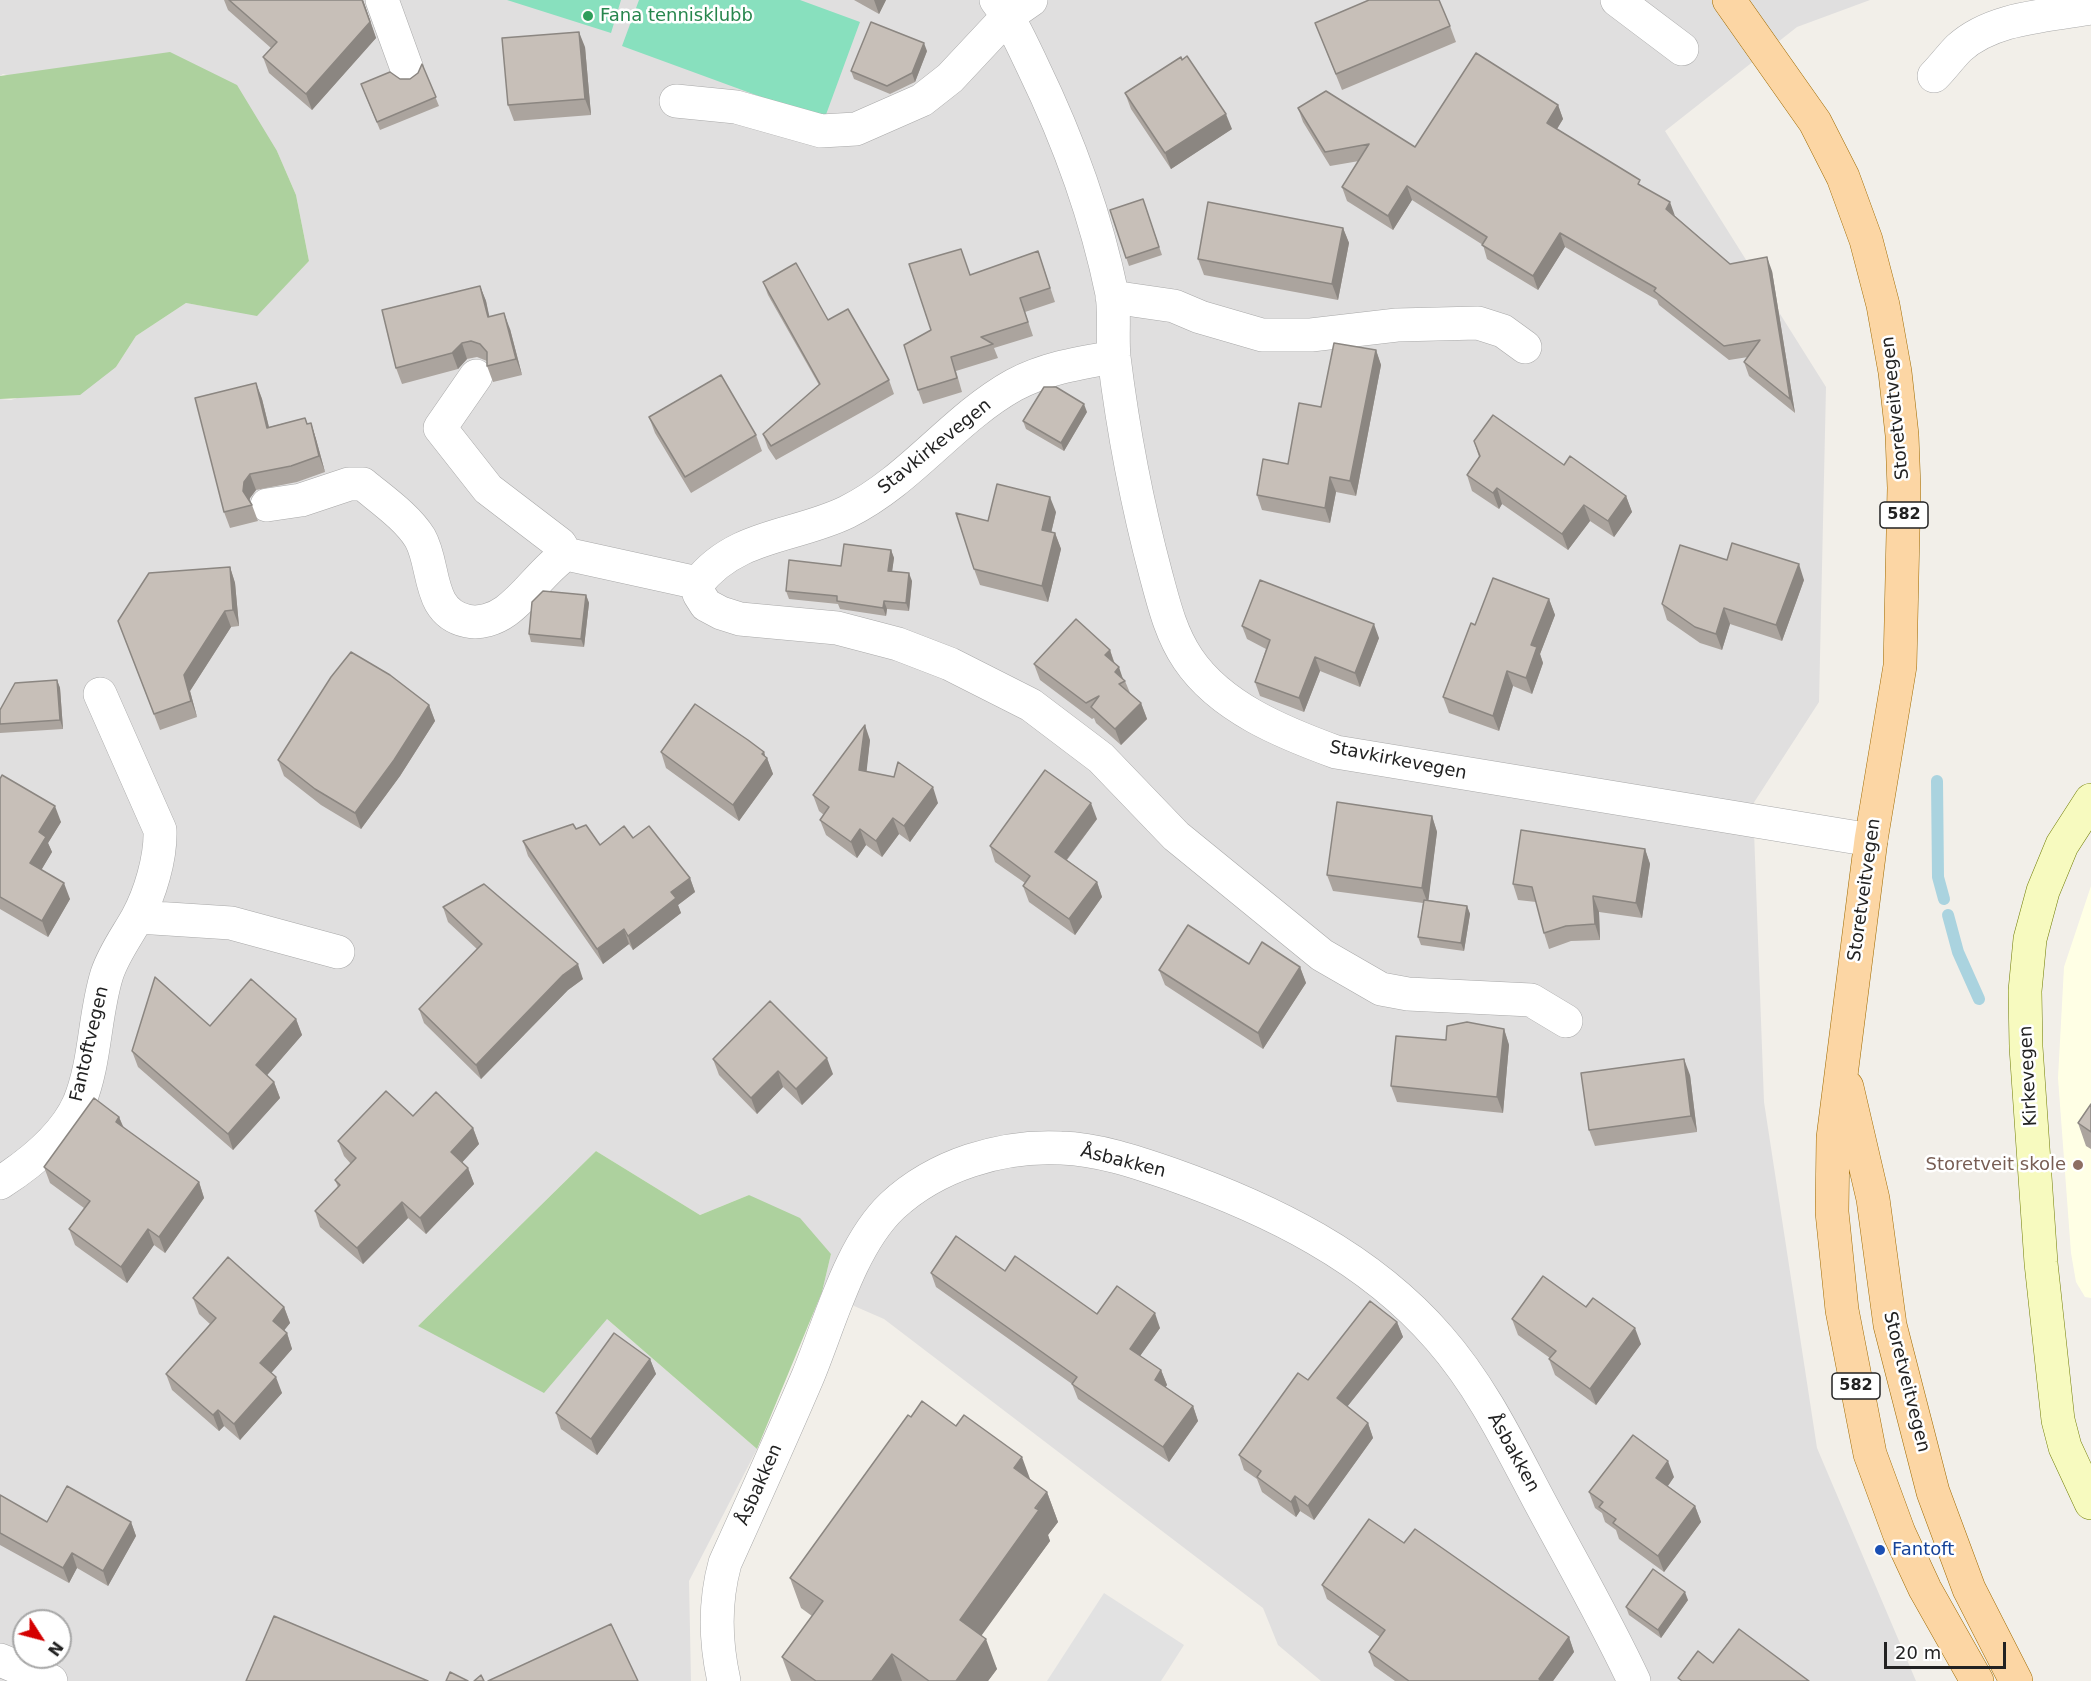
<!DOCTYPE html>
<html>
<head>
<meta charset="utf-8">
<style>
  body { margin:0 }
  #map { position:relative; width:2091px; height:1681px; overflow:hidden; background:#f2efe9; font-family:"DejaVu Sans",sans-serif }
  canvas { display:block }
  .north { position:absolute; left:12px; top:1609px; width:60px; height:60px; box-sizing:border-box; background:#fff; border:2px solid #a7a7a7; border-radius:50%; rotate:126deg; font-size:16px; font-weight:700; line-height:24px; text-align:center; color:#222 }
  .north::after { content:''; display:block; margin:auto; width:21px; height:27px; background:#d40000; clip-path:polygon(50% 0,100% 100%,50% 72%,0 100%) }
  .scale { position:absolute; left:1884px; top:1642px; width:122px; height:27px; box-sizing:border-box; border:3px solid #222; border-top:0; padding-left:8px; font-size:18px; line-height:21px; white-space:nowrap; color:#222; -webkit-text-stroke:4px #fff; paint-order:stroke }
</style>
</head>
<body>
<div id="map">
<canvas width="2091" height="1681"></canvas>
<div class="north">N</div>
<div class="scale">20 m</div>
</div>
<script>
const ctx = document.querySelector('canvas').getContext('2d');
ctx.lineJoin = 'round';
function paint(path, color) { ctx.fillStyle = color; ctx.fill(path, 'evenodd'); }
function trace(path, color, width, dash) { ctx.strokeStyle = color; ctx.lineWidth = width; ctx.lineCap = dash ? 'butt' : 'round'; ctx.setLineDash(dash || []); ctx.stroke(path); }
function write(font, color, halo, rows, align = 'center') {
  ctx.font = font + ' "DejaVu Sans",sans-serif'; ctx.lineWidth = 5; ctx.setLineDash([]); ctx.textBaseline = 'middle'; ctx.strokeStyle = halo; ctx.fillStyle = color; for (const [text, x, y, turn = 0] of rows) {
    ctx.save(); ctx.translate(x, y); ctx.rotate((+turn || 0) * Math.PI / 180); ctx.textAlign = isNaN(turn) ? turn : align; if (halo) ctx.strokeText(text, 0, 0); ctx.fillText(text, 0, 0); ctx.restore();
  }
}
paint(new Path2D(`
  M0 0H1870L1797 27 1665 131 1826 387 1819 702 1753 804 1764 1102 1817 1448 1916 1681H1321L1278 1645 1263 1608 884 1319 822 1292 831 1254 749 1195 700 1215 596 1151 418 1326 607 1319 757 1449 689 1581 691 1681H0V399L11 400 116 367 136 336 186 303 257 315 309 261 296 195 277 151 3 74 0 76ZM24 1621H60V1657H24Z`), '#e0dfdf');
paint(new Path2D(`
  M2091 886V1298L2085 1297 2076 1282 2071 1253 2058 1078 2064 967Z`), '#ffffe5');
paint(new Path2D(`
  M170 52 237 85 277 151 296 195 309 261 257 316 186 303 136 336 116 367 80 395 0 399V76Z
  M596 1151 700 1215 749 1195 800 1218 831 1254 822 1292 757 1449 607 1319 544 1393 418 1326Z`), '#add19e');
paint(new Path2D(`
  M507 0H621L611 33Z
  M639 0H800L860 22 824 120 622 46Z`), '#88e0be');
paint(new Path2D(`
  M1104 1593 1184 1645 1161 1681H1047Z`), '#e2e2e2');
trace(new Path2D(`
  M1937 781 1938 877 1944 899
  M1948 915 1958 952 1979 999`), '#aad3df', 12);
const street = new Path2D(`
  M382 0 407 69
  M996 0C1012 21 1022 44 1033 67 1068 139 1096 216 1112 294 1115 313 1112 337 1114 357 1123 430 1137 504 1156 575 1164 605 1171 634 1188 659 1221 708 1284 733 1336 752L1871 840
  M1617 0 1682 49
  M1934 76C1943 67 1950 57 1959 48 1993 17 2048 16 2091 8
  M676 101 736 107 821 131 856 129 922 100 950 78 1008 16 1031 0
  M1112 297 1174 306 1200 317 1262 335H1311L1397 325 1478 323 1503 331 1525 347
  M1114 357C1079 363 1046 368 1014 385 953 419 911 480 847 512 796 537 736 534 698 583L699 594 706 605 721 613 740 619 837 628 898 644 950 664 1031 705 1101 758 1176 836 1322 955 1381 989 1408 994 1531 1000 1566 1021
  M476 376 440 428 488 489 560 544 566 554 698 583
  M267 505 301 500 349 484H363C382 500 407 517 420 538 436 566 426 612 467 621 480 624 495 619 506 611 528 595 543 570 566 554
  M138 917 231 923 338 952
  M0 1183C31 1163 64 1137 79 1103 96 1062 94 1015 107 974 114 953 127 936 137 918 150 894 161 858 160 830L100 694
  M0 1660 51 1681
  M724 1681C715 1641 714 1603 725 1563 753 1501 781 1439 808 1376 830 1323 850 1246 892 1206 936 1165 1001 1145 1061 1148 1098 1149 1136 1162 1171 1174 1270 1209 1369 1257 1439 1338 1483 1388 1511 1448 1542 1506 1573 1564 1606 1621 1634 1681`);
const secondary = new Path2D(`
  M2091 800 2062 845 2043 891 2030 939 2025 991 2026 1047 2041 1263 2058 1420 2065 1447 2091 1503`);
const primary = new Path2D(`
  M1729 0 1815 122 1843 177 1866 240 1883 305 1895 372 1902 435 1904 488 1900 666 1871 840 1833 1138 1832 1212 1842 1310 1870 1454 1899 1533 1925 1589 1977 1681
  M1847 1087 1873 1199 1890 1325 1933 1492 1969 1589 2016 1681`);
trace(street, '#a9a9a9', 34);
trace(secondary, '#707d05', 34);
trace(primary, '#a06b00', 34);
trace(street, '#fff', 33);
trace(secondary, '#f7fabf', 33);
trace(primary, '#fcd6a4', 33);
paint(new Path2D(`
  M224 0H363L376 38 312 110 269 73 263 57 271 48 228 10Z
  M854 0H886L879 14Z
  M1315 23 1450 26 1456 42 1342 90Z
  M585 47 591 115 514 121 508 105Z
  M927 51 915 82 890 94 854 79 851 71Z
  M422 64 439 106 380 130 364 92 400 79H410L418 73Z
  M1125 93 1232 129 1171 169 1131 109Z
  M1558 105 1563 119 1557 129 1643 187 1675 216 1730 264 1772 271 1795 413 1749 376 1744 362 1748 357 1729 360 1659 305 1657 300 1565 247 1538 290 1487 259 1483 245 1412 200 1393 230 1347 201 1342 187 1359 161 1330 166 1303 122 1298 108 1415 147Z
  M1143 199 1162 255 1129 266 1110 210Z
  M1343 228 1349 243 1338 300 1204 275 1198 259Z
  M1038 251 1055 302 1025 312 1033 336 994 348 998 358 956 371 962 392 923 404 918 390 931 330 970 275Z
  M763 282 828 320 889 380 894 394 776 460 768 448 763 434 819 385 768 295Z
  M480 286 486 301 489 317 510 329 522 375 493 382 487 366V361L477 357 467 359 458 369 402 384 396 368Z
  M1376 350 1381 365 1356 496 1336 492 1330 523 1262 510 1257 495 1288 464 1321 407Z
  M256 383 262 399 269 427 305 418 307 424 311 423 316 439 325 472 297 482 256 490 250 498 249 501 252 505 258 521 230 528 224 512Z
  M1087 412 1064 451 1026 429 1023 421Z
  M649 417 756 435 762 451 691 493 655 433Z
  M1474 441 1564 465 1626 496 1632 512 1614 537 1590 521 1568 550 1502 504 1499 509 1472 491 1467 475 1479 457Z
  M1056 512 1051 533H1055L1061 549 1048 602 980 585 974 569 988 521Z
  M891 550 894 558 892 571 912 581 909 611 887 609 886 616 840 609 838 604 789 599 786 591 841 566Z
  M1727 560 1804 580 1782 641 1730 624 1722 650 1700 643 1667 620 1662 604Z
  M230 567 235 583 239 626 231 627 190 691 197 717 160 730 118 621Z
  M586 595 589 603 584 647 531 642 529 634Z
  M1549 599 1555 615 1540 654 1543 663 1532 694 1513 686 1499 731 1449 713 1443 697 1475 625Z
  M1242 626 1379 638 1360 687 1320 671 1304 712 1260 696 1255 682 1266 649 1247 639Z
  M1110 650 1115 664 1123 679 1125 681 1130 693 1141 703 1147 719 1121 745 1096 723 1094 718 1092 719 1040 680 1034 664Z
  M57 680 60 688 63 729 0 733V710Z
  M429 705 435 721 400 776 361 829 321 805 284 776 278 760Z
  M870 740 866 772 938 803 910 842 899 834 882 857 866 845 857 858 826 835 820 820 824 815 819 811 813 795Z
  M661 752H764L765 756 767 758 773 774 739 821 666 768Z
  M0 779 61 822 48 843 52 852 41 870 70 899 48 937 0 909Z
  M1432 816 1437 832 1428 900 1467 906 1470 914 1464 951 1421 945 1418 937 1423 903 1333 891 1327 875Z
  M1097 819 1067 860 1097 882 1102 897 1075 935 1029 902 1023 886 1025 883 995 862 990 846Z
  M576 829 600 845 633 838 690 878 695 892 678 905 681 913 633 950 629 944 603 964 528 856 523 841Z
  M1645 849 1650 864 1642 918 1599 912 1600 940 1571 941 1549 949 1544 933 1536 902 1518 900 1513 884Z
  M443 907 583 979 568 990 481 1079 424 1023 419 1009 477 949 448 922Z
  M1249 964 1300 967 1306 983 1263 1049 1165 985 1159 970Z
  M296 1019 302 1035 267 1075 274 1082 280 1098 233 1150 138 1067 132 1051 210 1026Z
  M1504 1029 1509 1045 1503 1113 1397 1102 1391 1086Z
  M713 1059 833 1074 802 1105 783 1087 757 1114 719 1075Z
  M1690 1075 1697 1132 1595 1146 1589 1130Z
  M2091 1104V1149L2086 1146 2078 1123Z
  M413 1116 473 1128 479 1144 462 1162 468 1168 474 1184 426 1234 408 1218 363 1264 320 1227 315 1211 338 1187 335 1180 351 1164 344 1156 338 1141Z
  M119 1117 124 1128 199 1182 204 1198 165 1253 154 1245 127 1283 75 1245 69 1229 84 1208 50 1183 44 1167Z
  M1005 1271 1097 1314 1160 1328 1140 1356 1161 1370 1167 1385 1165 1387 1193 1406 1198 1421 1169 1462 1078 1399 1072 1384 936 1287 931 1273Z
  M193 1298 284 1307 290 1323 284 1330 287 1333 292 1349 271 1373 282 1393 240 1440 224 1426 219 1431 172 1390 166 1374 210 1324 199 1314Z
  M1586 1307 1641 1344 1596 1405 1555 1375 1549 1359 1550 1358 1518 1335 1512 1319Z
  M1397 1322 1403 1337 1347 1407 1368 1423 1373 1438 1314 1520 1300 1511 1296 1517 1262 1492 1257 1479 1244 1470 1239 1455 1308 1380Z
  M650 1359 656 1374 597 1455 561 1429 556 1413Z
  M1674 1477 1668 1486 1695 1506 1701 1522 1664 1572 1619 1539 1616 1530 1605 1522 1602 1513 1595 1508 1589 1492Z
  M1030 1480 1047 1492 1058 1522 1048 1535 1050 1541 981 1635 997 1669 988 1681H791L782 1657 812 1616 801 1608 790 1578Z
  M0 1495 47 1522H131L136 1536 108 1586 77 1568 69 1583 0 1545Z
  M1404 1543 1569 1637 1574 1652 1553 1681H1395L1374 1666 1369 1652 1380 1637 1327 1599 1322 1585Z
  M1688 1600 1661 1638 1629 1615 1626 1607Z`), '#aba49e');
paint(new Path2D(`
  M363 0 376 38 312 110 306 94Z
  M874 0H886L879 14Z
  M579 32 585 47 591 115 585 99Z
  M924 43 927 51 915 82 912 73Z
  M1558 105 1563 119 1552 137 1547 123Z
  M1226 114 1232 129 1171 169 1165 153Z
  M1407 186 1412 200 1393 230 1388 216Z
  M1670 202 1675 216 1666 209Z
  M1343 228 1349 243 1338 300 1332 284Z
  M1560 233 1565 247 1538 290 1533 276Z
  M1767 257 1772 271 1795 413 1790 399Z
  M480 286 486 301 493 333 488 317Z
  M504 313 510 329 522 375 516 359Z
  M462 343 467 359 458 369 452 353Z
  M1376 350 1381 365 1356 496 1350 481Z
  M256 383 262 399 273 444 267 428Z
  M1084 404 1087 412 1064 451 1061 443Z
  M311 423 316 439 325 472 319 456Z
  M250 474 256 490 250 498 248 507 243 491 244 482Z
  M1330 477 1336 492 1330 523 1325 508Z
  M1497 488 1502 504 1499 509 1493 493Z
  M1626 496 1632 512 1614 537 1608 521Z
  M1050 497 1056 512 1048 546 1042 530Z
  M1584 505 1590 521 1568 550 1562 534Z
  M1055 533 1061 549 1048 602 1042 586Z
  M891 550 894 558 891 579 888 571Z
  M1799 564 1804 580 1782 641 1776 625Z
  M230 567 235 583 239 626 233 610Z
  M909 573 912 581 909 611 906 603Z
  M586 595 589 603 584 647 581 639Z
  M1549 599 1555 615 1540 654 1543 663 1532 694 1526 678 1531 645Z
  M884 601 887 609 886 616 883 608Z
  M1724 608 1730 624 1722 650 1716 634Z
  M225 611 231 627 190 691 197 717 191 701 184 675Z
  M1374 624 1379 638 1360 687 1355 673Z
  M1110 650 1115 666 1105 655Z
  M1315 657 1320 671 1304 712 1299 698Z
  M1119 667 1124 682 1115 672Z
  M1507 671 1513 686 1499 731 1493 716Z
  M57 680 60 688 63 729 60 720Z
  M1141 703 1147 719 1121 745 1115 729Z
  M429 705 435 721 400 776 361 829 355 813Z
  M865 725 870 740 865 786 859 770Z
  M764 752 766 759 767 758 773 774 739 821 733 805Z
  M933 787 938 803 910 842 904 826Z
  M1091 803 1097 819 1061 867 1055 852Z
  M55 806 61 822 48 843 52 852 36 879 30 863 39 832Z
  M1432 816 1437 832 1428 904 1422 888Z
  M893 818 899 834 882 857 876 841Z
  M860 829 866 845 857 858 851 842Z
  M1645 849 1650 864 1642 918 1636 903Z
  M690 878 695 892 678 905 681 913 633 950 628 936 671 892Z
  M1097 882 1102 897 1075 935 1069 919Z
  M64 883 70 899 48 937 42 921Z
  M1593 896 1599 912 1600 940 1595 924Z
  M1467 906 1470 914 1464 951 1461 943Z
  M624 929 629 944 603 964 597 949Z
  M578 964 583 979 568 990 481 1079 476 1065 563 975Z
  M1300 967 1306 983 1263 1049 1258 1033Z
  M296 1019 302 1035 262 1081 256 1065Z
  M1504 1029 1509 1045 1503 1113 1497 1097Z
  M827 1058 833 1074 802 1105 796 1089Z
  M1684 1059 1690 1075 1697 1132 1691 1116Z
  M778 1071 783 1087 757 1114 751 1098Z
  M274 1082 280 1098 233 1150 228 1134Z
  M119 1117 125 1132 116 1122Z
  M473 1128 479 1144 457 1168 451 1152Z
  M468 1168 474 1184 426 1234 420 1218Z
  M199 1182 204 1198 165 1253 159 1237Z
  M402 1202 408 1218 363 1264 357 1248Z
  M148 1229 154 1245 127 1283 121 1267Z
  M284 1307 290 1323 279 1337 273 1321Z
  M1155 1313 1160 1328 1135 1363 1130 1349Z
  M1397 1322 1403 1337 1342 1413 1337 1398Z
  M1635 1328 1641 1344 1596 1405 1590 1389Z
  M287 1333 292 1349 266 1379 260 1363Z
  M650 1359 656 1374 597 1455 591 1439Z
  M1161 1370 1167 1385 1161 1394 1155 1380Z
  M276 1377 282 1393 240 1440 234 1424Z
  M1193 1406 1198 1421 1169 1462 1163 1447Z
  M218 1410 224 1426 219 1431 213 1415Z
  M1368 1423 1373 1438 1314 1520 1308 1506Z
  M1022 1457 1033 1487 1014 1468Z
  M1668 1461 1674 1477 1662 1494 1656 1478Z
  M1047 1492 1058 1522 1048 1535 1050 1541 971 1650 960 1620Z
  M1295 1496 1300 1511 1296 1517 1291 1502Z
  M1695 1506 1701 1522 1664 1572 1658 1556Z
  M131 1522 136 1536 108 1586 103 1571Z
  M72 1553 77 1568 69 1583 63 1568Z
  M1685 1592 1688 1600 1661 1638 1658 1630Z
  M1569 1637 1574 1652 1553 1681H1540L1539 1679Z
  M986 1639 997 1669 988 1681H956Z
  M892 1654 902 1681H872Z`), '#8b8681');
const building = new Path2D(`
  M229 0H362L370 22 306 94 263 57 277 42Z
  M1369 0H1439L1450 26 1336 74 1315 23Z
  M871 22 924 43 912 73 887 86 851 71Z
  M579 32 585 99 508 105 502 38Z
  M1476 53 1558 105 1547 123 1640 180 1638 184 1670 202 1666 209 1730 264 1767 257 1790 399 1744 362 1760 340 1724 346 1654 291 1656 288 1560 233 1533 276 1482 245 1487 237 1407 186 1388 216 1342 187 1369 144 1325 152 1298 108 1326 91 1415 147Z
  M1187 56 1226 114 1165 153 1125 93 1181 57 1182 60Z
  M422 64 436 97 377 122 361 84 390 72 400 79H410L418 73Z
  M1143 199 1159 247 1126 258 1110 210Z
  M1208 202 1343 228 1332 284 1198 259Z
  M961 249 970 275 1038 251 1050 288 1020 298 1028 322 981 337 993 344 951 357 957 378 918 390 904 345 931 330 909 264Z
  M796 263 828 320 848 309 889 380 771 446 763 434 820 384 763 282Z
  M480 286 488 317 504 313 516 359 487 366V352L480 344 471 341 462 343 452 353 396 368 382 310Z
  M1334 343 1376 350 1350 481 1330 477 1325 508 1257 495 1263 459 1288 464 1299 403 1321 407Z
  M721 375 756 435 685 477 649 417Z
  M256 383 267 428 305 418 307 424 311 423 319 456 291 466 250 474 244 482 243 491 252 505 224 512 195 398Z
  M1044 387H1056L1084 404 1061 443 1023 421Z
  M1493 415 1564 465 1570 456 1626 496 1608 521 1584 505 1562 534 1497 488 1493 493 1467 475 1480 456 1474 441Z
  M997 484 1050 497 1042 530 1055 533 1042 586 974 569 956 513 988 521Z
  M1732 543 1799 564 1776 625 1724 608 1716 634 1695 627 1662 604 1680 545 1727 560Z
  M844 544 891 550 888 571 909 573 906 603 884 601 883 608 837 601V596L786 591 789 560 841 566Z
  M230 567 233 610 225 611 184 675 191 701 154 714 118 621 149 573Z
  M1493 578 1549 599 1531 645 1537 647 1526 678 1507 671 1493 716 1443 697 1471 623 1475 625Z
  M1260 580 1374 624 1355 673 1315 657 1299 698 1255 682 1270 640 1242 626Z
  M543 591 586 595 581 639 529 634 532 602Z
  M1076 619 1110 650 1105 655 1119 667 1115 672 1125 681 1119 684 1141 703 1115 729 1091 707 1099 696 1086 703 1034 664Z
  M351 652 390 675 429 705 394 760 355 813 315 789 278 760 331 677Z
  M57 680 60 720 0 724V710L15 683Z
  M695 704 748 740 764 752 762 754 767 758 733 805 661 752Z
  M865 725 859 770 894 777 898 762 933 787 904 826 893 818 876 841 860 829 851 842 820 820 829 807 813 795Z
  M1045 770 1091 803 1055 852 1097 882 1069 919 1023 886 1030 876 990 846Z
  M2 775 55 806 39 832 46 837 30 863 64 883 42 921 0 897V779Z
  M1337 802 1432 816 1422 888 1327 875Z
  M573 824 576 829 586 825 600 845 624 826 633 838 649 826 690 878 671 892 676 898 628 936 624 929 597 949 523 841Z
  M1521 830 1645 849 1636 903 1593 896 1595 924 1566 926 1544 933 1532 887 1513 884Z
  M484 884 578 964 563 975 476 1065 419 1009 482 944 443 907Z
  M1424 900 1467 906 1461 943 1418 937Z
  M1188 925 1249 964 1262 942 1300 967 1258 1033 1159 970Z
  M155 977 210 1026 251 979 296 1019 256 1065 274 1082 228 1134 132 1051Z
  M770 1001 827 1058 796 1089 778 1071 751 1098 713 1059Z
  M1467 1022 1504 1029 1497 1097 1391 1086 1396 1036 1446 1040 1447 1026Z
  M1684 1059 1691 1116 1589 1130 1581 1073Z
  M386 1091 413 1116 436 1092 473 1128 451 1152 468 1168 420 1218 402 1202 357 1248 315 1211 340 1185 335 1180 356 1158 338 1141Z
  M94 1098 119 1117 116 1122 199 1182 159 1237 148 1229 121 1267 69 1229 90 1201 44 1167Z
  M2091 1104V1132L2078 1123Z
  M956 1236 1005 1271 1015 1256 1097 1314 1117 1286 1155 1313 1130 1349 1161 1370 1155 1380 1193 1406 1163 1447 1072 1384 1077 1377 931 1273Z
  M228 1257 284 1307 273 1321 287 1333 260 1363 276 1377 234 1424 218 1410 213 1415 166 1374 216 1318 193 1298Z
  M1543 1276 1586 1307 1593 1298 1635 1328 1590 1389 1549 1359 1556 1351 1512 1319Z
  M1370 1301 1397 1322 1337 1398 1368 1423 1308 1506 1295 1496 1291 1502 1257 1477 1261 1471 1239 1455 1298 1373 1308 1380Z
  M614 1333 650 1359 591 1439 556 1413Z
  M922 1401 956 1426 964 1415 1022 1457 1014 1468 1047 1492 1035 1508 1039 1510 960 1620 986 1639 956 1681H929L892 1654 872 1681H816L782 1657 823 1601 790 1578 908 1415 911 1417Z
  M1633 1435 1668 1461 1656 1478 1695 1506 1658 1556 1613 1523 1616 1519 1599 1507 1603 1502 1589 1492Z
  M67 1486 131 1522 103 1571 72 1553 63 1568 0 1533V1495L47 1522Z
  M1369 1519 1404 1543 1415 1529 1569 1637 1539 1679 1542 1681H1409L1369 1652 1385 1630 1322 1585Z
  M1653 1569 1685 1592 1658 1630 1626 1607Z
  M274 1616 428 1681H246Z
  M611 1624 638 1681H488Z
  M1739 1629 1809 1681H1682L1678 1678 1698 1651 1713 1663Z
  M450 1672 468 1681H446Z
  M481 1675 484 1681H474Z`);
paint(building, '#c7bfb8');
trace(building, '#8b8681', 1.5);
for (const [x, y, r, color] of [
  [588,16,6,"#2e9e5b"],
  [2078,1165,6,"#8d6e63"],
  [1880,1550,6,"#1a4fb4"]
]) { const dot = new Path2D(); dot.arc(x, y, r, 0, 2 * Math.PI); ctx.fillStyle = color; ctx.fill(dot); trace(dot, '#fff', 2); }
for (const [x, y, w] of [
  [1904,515,48],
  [1856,1386,48]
]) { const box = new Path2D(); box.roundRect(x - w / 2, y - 13, w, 26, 4.5); ctx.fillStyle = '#fff'; ctx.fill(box); trace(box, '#222', 1.5); }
write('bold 16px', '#222', null, [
  ["582",1904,515],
  ["582",1856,1386]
]);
write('18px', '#27864d', '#fff', [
  ["Fana tennisklubb",600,16]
], 'left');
write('18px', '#222', '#fff', [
  ["Storetveitvegen",1896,408,-96],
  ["Stavkirkevegen",935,447,-39],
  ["Stavkirkevegen",1398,761,11],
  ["Storetveitvegen",1865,890,-82],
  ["Fantoftvegen",90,1044,-77],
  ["Kirkevegen",2029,1076,-93],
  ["Åsbakken",1123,1162,14],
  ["Storetveitvegen",1906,1382,76],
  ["Åsbakken",1513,1453,61],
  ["Åsbakken",760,1485,-66]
]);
write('18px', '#785e54', '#fff', [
  ["Storetveit skole",2066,1165]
], 'right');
write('18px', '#164399', '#fff', [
  ["Fantoft",1892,1550]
], 'left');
</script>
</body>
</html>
